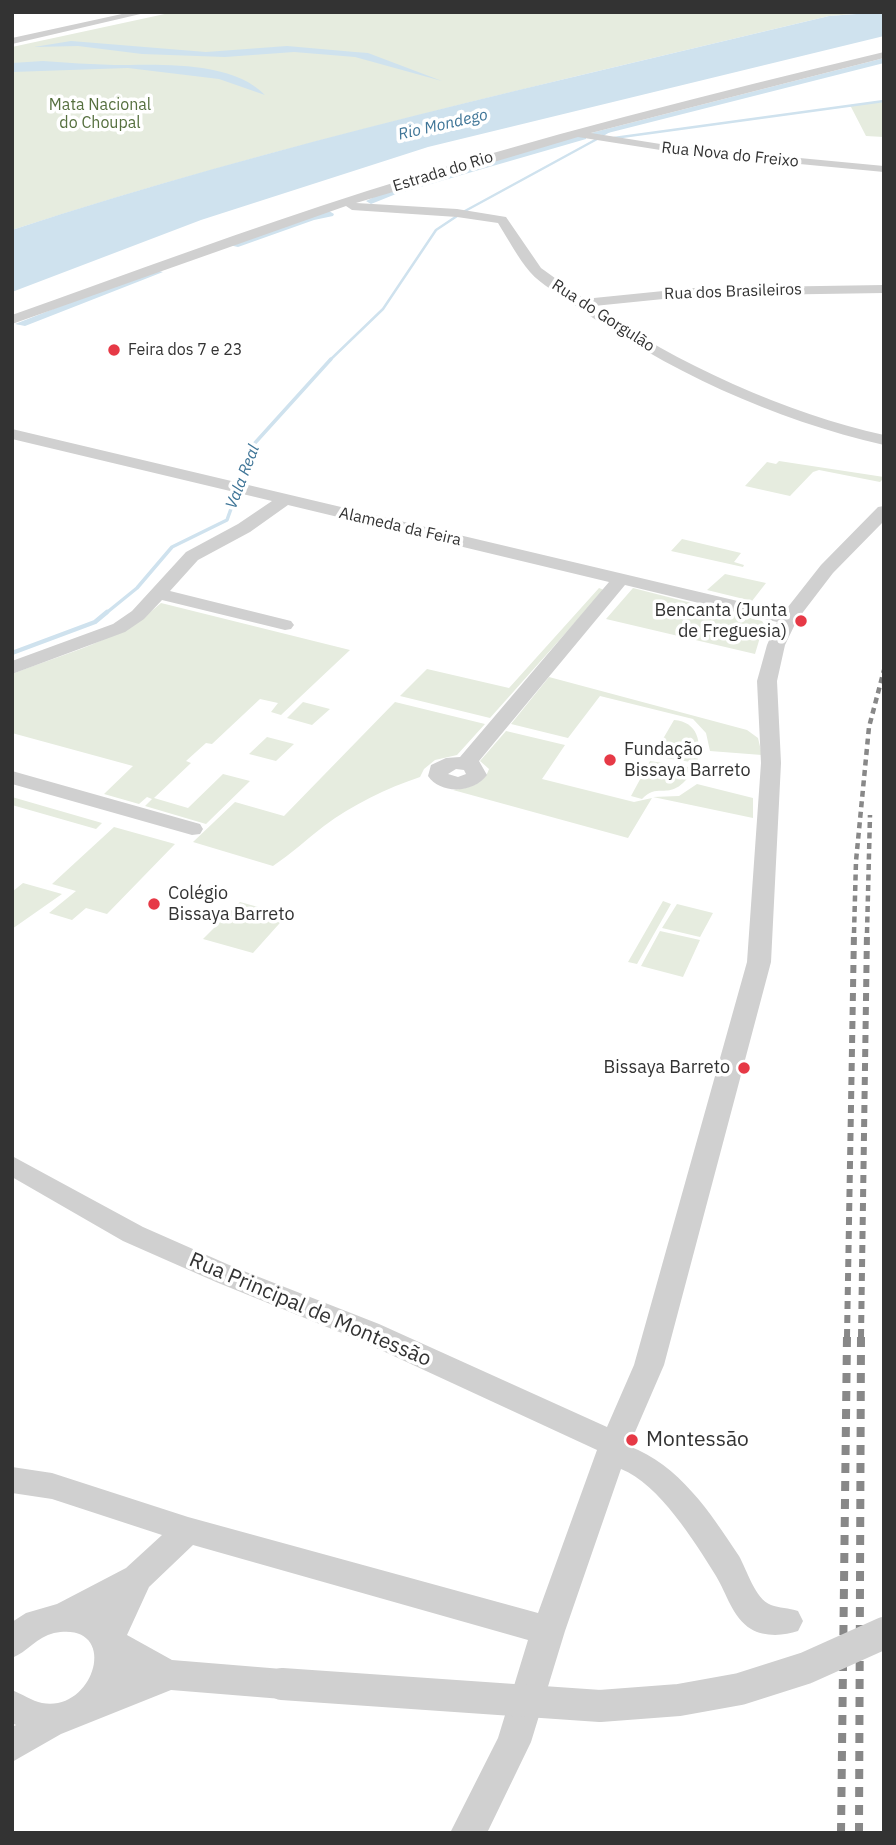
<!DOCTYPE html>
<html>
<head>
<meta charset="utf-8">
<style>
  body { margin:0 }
  #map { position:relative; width:896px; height:1845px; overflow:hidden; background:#fff; font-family:"IBM Plex Sans",sans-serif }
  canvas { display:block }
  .frame { position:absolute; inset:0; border:14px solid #333; pointer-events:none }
</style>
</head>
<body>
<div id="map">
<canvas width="896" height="1845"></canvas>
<div class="frame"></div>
</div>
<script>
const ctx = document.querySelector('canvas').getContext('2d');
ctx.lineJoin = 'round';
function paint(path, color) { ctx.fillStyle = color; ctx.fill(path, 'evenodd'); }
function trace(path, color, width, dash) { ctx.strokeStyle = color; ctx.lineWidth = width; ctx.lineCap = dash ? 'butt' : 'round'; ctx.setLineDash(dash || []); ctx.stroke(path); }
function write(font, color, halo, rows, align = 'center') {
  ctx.font = font + ' "IBM Plex Sans",sans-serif'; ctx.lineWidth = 7; ctx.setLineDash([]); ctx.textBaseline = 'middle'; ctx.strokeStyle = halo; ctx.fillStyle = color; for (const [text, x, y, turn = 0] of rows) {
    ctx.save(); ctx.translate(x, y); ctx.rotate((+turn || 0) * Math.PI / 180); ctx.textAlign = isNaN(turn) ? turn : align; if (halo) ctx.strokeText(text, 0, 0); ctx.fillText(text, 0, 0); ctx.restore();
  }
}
paint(new Path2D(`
  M174 12H877L829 16C555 82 280 143 12 230V47Z
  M884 102V137L866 136 850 105Z
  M779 461 884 477V478L880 482 819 470 813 472 790 496 745 486 767 462 776 464Z
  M682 539 741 553 734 562 744 565 743 567 671 551Z
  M725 574 766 583 752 601 707 590Z
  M599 588 604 590 490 718 400 696 427 669 509 688Z
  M633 588 762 621 764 624 755 654 606 619Z
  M161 603 350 650 281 715 271 712 278 703 260 699 212 744 206 743 186 761 191 763 154 798 188 808 223 774 250 781 206 824 145 806 152 799 147 797 139 804 104 794 133 766 12 733V674C65 653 118 642 161 603Z
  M549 677 747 730 758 738 762 755 710 751 706 733 693 719 600 696 568 738 511 724Z
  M303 702 330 709 312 725 287 718Z
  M395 702 485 724 457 755 435 760 424 769 420 777C387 788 352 805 324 826 307 839 291 854 273 866L193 842 235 802 284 816Z
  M674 720C698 722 702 742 697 763L653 756Z
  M506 731 565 745 542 779 634 802 652 798 628 838 453 790C468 788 484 785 489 769L480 761Z
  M267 737 294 744 276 761 249 754Z
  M650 761 695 768C670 807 660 779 642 799L631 796Z
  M697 784 753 798V818L653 797 679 796Z
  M12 797 102 823 96 829 12 805Z
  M114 827 175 844 107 914 86 908 72 920 49 913 76 891 52 884Z
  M23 883 62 894 12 929V892Z
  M663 901 671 904 637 964 628 962Z
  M240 902 287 915 253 953 203 939Z
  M677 904 713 913 700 937 662 928Z
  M660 931 700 940 683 977 641 966Z`), '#e6ecdf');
paint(new Path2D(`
  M884 12V36L428 147 201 220 12 292V230C280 142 555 82 829 16Z
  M71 41 206 52 287 46 355 52 368 53 442 81 355 57 294 52 225 57 142 54 78 46 34 47Z
  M43 61C67 63 91 64 114 65 159 65 231 60 265 95L219 79 128 68 12 72V63Z`), '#cfe2ee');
trace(new Path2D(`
  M601 136 611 130
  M614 138 884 101
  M465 211 597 139
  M329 361 383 309 436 230 460 214`), '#cfe2ee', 2.5);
trace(new Path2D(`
  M105 614 137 588 172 547 227 520 254 444 331 359`), '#cfe2ee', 3.5);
trace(new Path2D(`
  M12 653 95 622 107 612`), '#cfe2ee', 4.5);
paint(new Path2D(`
  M884 58V63L596 136 591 133Z
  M583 134 586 135V139L396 194 371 204 366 201 388 190Z
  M329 211 334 214 333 216 314 220 238 247 229 245 308 215Z
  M153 270 163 272 25 326 15 324Z`), '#cfe2ee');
paint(new Path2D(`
  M131 12H149L12 44V38Z
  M884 52V58L591 133 673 146 884 166V172L673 152 578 137 356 203 457 209 506 217 541 268 584 299 693 288 884 285V293L693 296 594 306C674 363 788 414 884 435V445C774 420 665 370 573 304 560 294 541 285 530 272 518 258 508 239 498 223L457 217 352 210 346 206 12 324V315C130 273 248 229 367 191 537 137 710 94 884 52Z
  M12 429 784 612 821 565 878 507 884 506V521L833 573 797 620 785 645 777 681 781 763 771 962 664 1365 629 1446C679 1465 710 1512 739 1556 747 1570 755 1599 771 1605 779 1608 789 1608 798 1611L803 1621 798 1631C784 1636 764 1637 751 1629 732 1617 727 1594 716 1576 695 1542 659 1484 621 1469L565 1631 531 1742 487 1833H450L498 1738 528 1640 193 1545 149 1587 127 1635 172 1660 282 1669 294 1673 299 1684 294 1695 282 1699 171 1690 61 1734 12 1762V1727L16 1725 12 1723V1690C22 1694 32 1701 42 1703 96 1713 121 1620 54 1633 37 1637 27 1652 12 1658V1622L26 1613 57 1604 126 1568 162 1535 52 1499 12 1493V1467L52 1473 188 1517 538 1613 597 1450 359 1340 216 1282 123 1241 12 1177V1156L143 1227 236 1268 379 1324 607 1427 634 1365 747 962 761 763 757 681 767 645 777 622 625 585 479 761 487 775C474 793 441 795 428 776L431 765 446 758 460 757 609 582 288 505 250 532 198 560 170 591 291 621 294 625 291 629 285 630 162 600 144 619 125 632 12 674V661L113 624 132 611 186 552 238 524 272 501 12 439ZM456 769 464 770 466 774 458 777 448 774Z
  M12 771 200 824 203 829 200 834 192 835 12 784Z`), '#d0d0d0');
trace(new Path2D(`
  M854 933 856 861 869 727 884 670
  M867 933 870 815`), '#888', 4.5, [6, 4.5]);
trace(new Path2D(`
  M847 1337 854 932
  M861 1337 867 932`), '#888', 6, [8, 6]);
trace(new Path2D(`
  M841 1833 847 1335
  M859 1833 861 1335`), '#888', 8, [10, 8]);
trace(new Path2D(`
  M282 1684 600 1706 679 1700 740 1689 806 1668 884 1633`), '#d0d0d0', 32);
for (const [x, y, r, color] of [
  [114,350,7,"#e63946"],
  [801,621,7,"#e63946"],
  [610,760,7,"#e63946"],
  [154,904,7,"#e63946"],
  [744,1068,7,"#e63946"],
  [632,1440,7,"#e63946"]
]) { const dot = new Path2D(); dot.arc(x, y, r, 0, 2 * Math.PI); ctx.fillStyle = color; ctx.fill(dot); trace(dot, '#fff', 2.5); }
write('16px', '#56703f', '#fff', [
  ["Mata Nacional",100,105],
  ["do Choupal",100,123]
]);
write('italic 16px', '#3f7597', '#fff', [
  ["Rio Mondego",443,125,-13],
  ["Vala Real",243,477,-69]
]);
write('16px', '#333', '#fff', [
  ["Rua Nova do Freixo",730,155,6],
  ["Estrada do Rio",443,172,-17],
  ["Rua dos Brasileiros",733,292,-2],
  ["Rua do Gorgulão",603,316,33],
  ["Alameda da Feira",400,527,13]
]);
write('16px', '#333', '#fff', [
  ["Feira dos 7 e 23",128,350]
], 'left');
write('18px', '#333', '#fff', [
  ["Bencanta (Junta",787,611],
  ["de Freguesia)",787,632],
  ["Fundação",624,750,"left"],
  ["Bissaya Barreto",624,771,"left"],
  ["Colégio",168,894,"left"],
  ["Bissaya Barreto",168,915,"left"],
  ["Bissaya Barreto",730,1068]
], 'right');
write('21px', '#333', '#fff', [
  ["Rua Principal de Montessão",310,1310,23]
]);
write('21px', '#333', '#fff', [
  ["Montessão",646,1440]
], 'left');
</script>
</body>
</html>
